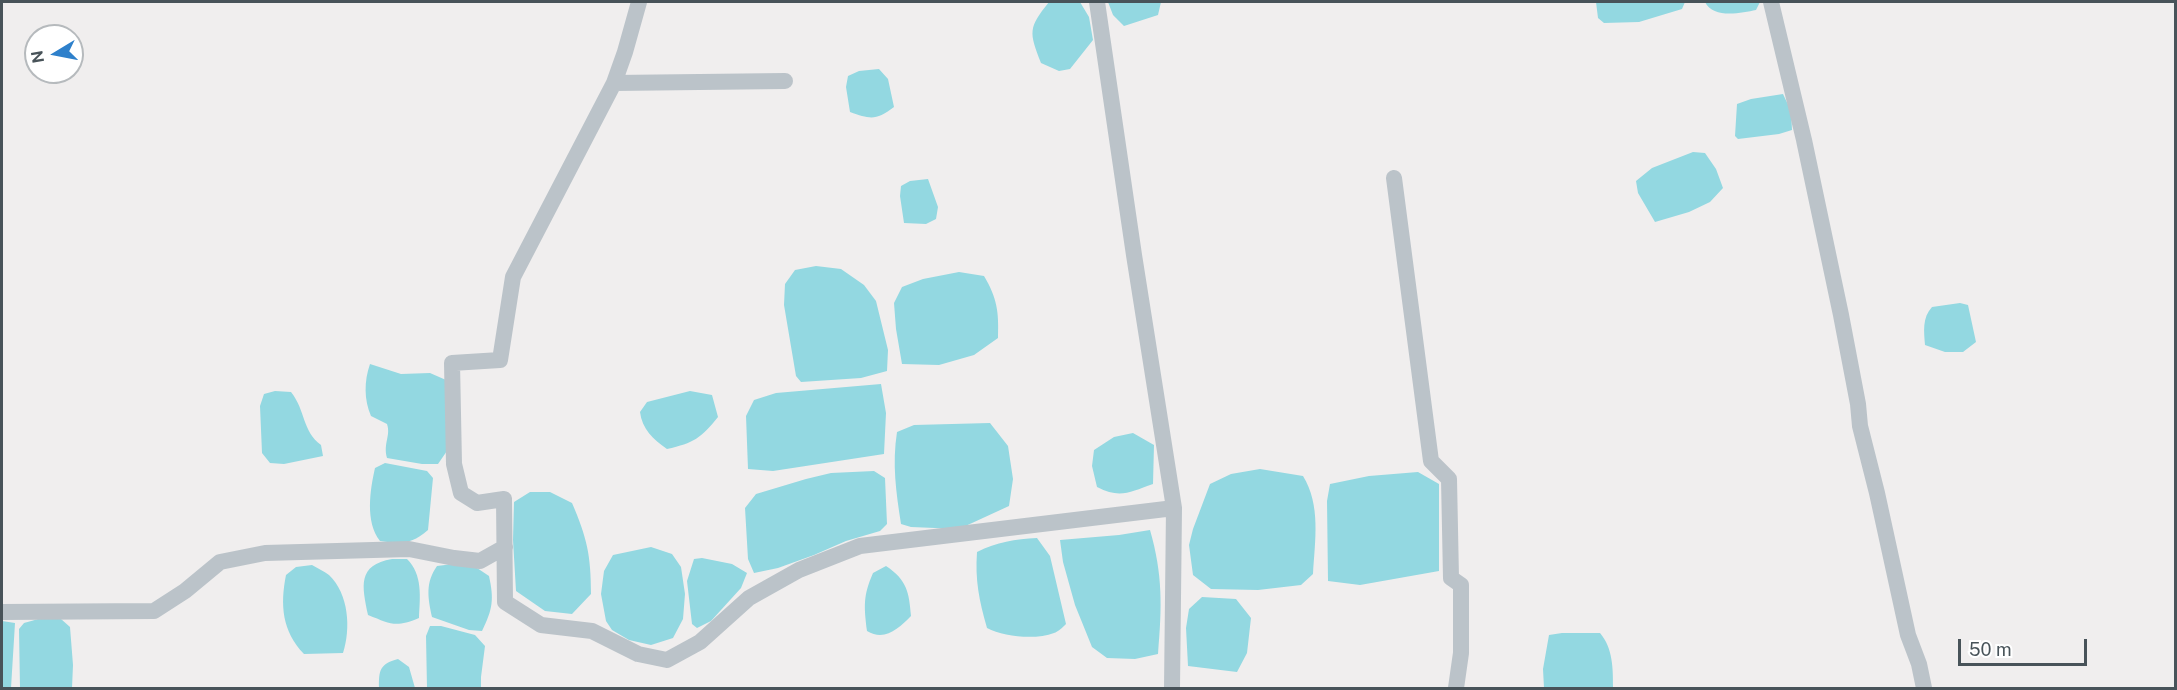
<!DOCTYPE html>
<html>
<head>
<meta charset="utf-8">
<style>
  body { margin:0 }
  #map { position:relative; width:2177px; height:690px; overflow:hidden; background:#f0eeee; font-family:"Public Sans",sans-serif }
  canvas { display:block }
  .frame { position:absolute; inset:0; border:3px solid #485359; pointer-events:none }
  .north { position:absolute; left:24px; top:24px; width:60px; height:60px; box-sizing:border-box; background:#fff; border:2px solid #b6babd; border-radius:50%; rotate:260deg; font-size:16px; font-weight:700; line-height:24px; text-align:center; color:#485359 }
  .north::after { content:''; display:block; margin:auto; width:21px; height:27px; background:#2e80cb; clip-path:polygon(50% 0,100% 100%,50% 72%,0 100%) }
  .scale { position:absolute; left:1958px; top:639px; width:129px; height:27px; box-sizing:border-box; border:3px solid #485359; border-top:0; padding-left:8px; font-size:18px; line-height:21px; white-space:nowrap; color:#485359; -webkit-text-stroke:4px #fff; paint-order:stroke }
</style>
</head>
<body>
<div id="map">
<canvas width="2177" height="690"></canvas>
<div class="frame"></div>
<div class="north">N</div>
<div class="scale">50 m</div>
</div>
<script>
const ctx = document.querySelector('canvas').getContext('2d');
ctx.lineJoin = 'round';
function paint(path, color) { ctx.fillStyle = color; ctx.fill(path, 'evenodd'); }
function trace(path, color, width, dash) { ctx.strokeStyle = color; ctx.lineWidth = width; ctx.lineCap = dash ? 'butt' : 'round'; ctx.setLineDash(dash || []); ctx.stroke(path); }
paint(new Path2D(`
  M1049 2H1080L1089 17 1093 40 1070 69 1059 71 1041 63C1029 32 1028 28 1049 2Z
  M1108 2H1161L1158 15 1124 26 1113 15Z
  M1596 2H1685L1682 9 1639 22 1604 23 1598 18Z
  M1705 2H1760L1756 10C1741 13 1713 19 1705 2Z
  M879 69 888 79 894 107C876 121 870 119 850 112L846 87 848 76 859 71Z
  M1783 94 1791 111 1792 130 1779 134 1738 139 1735 136 1737 104 1751 99Z
  M1693 152 1705 153 1716 169 1723 188 1710 202 1689 212 1655 222 1638 193 1636 181 1652 168Z
  M928 179 938 207 936 219 926 224 904 223 900 196 901 186 910 181Z
  M816 266 841 269 864 285 876 301 888 350 887 371 861 378 801 382 796 376 784 305 785 284 795 270Z
  M959 272 984 276C997 298 999 311 998 338L974 355 939 365 902 364 896 329 894 303 902 287 923 279Z
  M1960 303 1968 305 1976 342 1963 352H1945L1925 345C1924 331 1922 318 1932 307Z
  M370 364 401 374 430 373 446 380 449 448 438 464H422L387 458C383 443 391 436 387 424L371 416C364 400 364 381 370 364Z
  M881 384 886 413 884 454 773 471 748 469 746 416 754 400 776 393Z
  M275 391 291 392C306 411 302 431 321 445L323 456 284 464 270 463 262 453 260 406 264 394Z
  M690 391 712 395 718 417C701 438 694 443 667 449 653 439 642 429 640 412L647 402Z
  M990 423 1008 446 1013 479 1009 506 959 529 911 527 901 524C896 492 892 464 897 432L914 425Z
  M1133 433 1154 445 1153 484C1130 492 1120 499 1097 487L1092 466 1094 450 1114 437Z
  M385 463 427 471 433 478 428 530C410 545 402 544 380 541 365 522 370 490 375 468Z
  M1260 469 1303 476C1321 505 1315 541 1313 574L1301 585 1258 590 1211 589 1193 575 1189 545 1193 529 1210 484 1231 474Z
  M874 471 885 478 887 524 880 531 846 541 814 555 778 568 754 573 748 559 745 508 756 494 806 479 831 473Z
  M1418 472 1439 484V571L1360 585 1328 581 1327 501 1330 484 1369 476Z
  M530 492H550L572 503C587 538 591 555 591 594L572 614 545 611 516 591 513 540 514 502Z
  M1150 530C1163 575 1162 607 1158 654L1135 659 1107 658 1092 647 1075 605 1063 562 1060 540 1119 535Z
  M1037 538 1050 556 1066 624C1063 627 1058 632 1054 633 1036 640 1004 637 987 628 979 600 975 580 977 552 997 542 1015 539 1037 538Z
  M651 547 672 554 681 567 685 594 683 619 673 638 651 645 629 640 612 630 606 621 601 594 604 571 613 555Z
  M702 558 732 564 747 573 741 588 711 621 697 628 692 624 687 581 694 559Z
  M392 559H407C423 575 420 597 419 618 395 628 391 624 368 615 362 586 357 565 392 559Z
  M453 564 477 568 489 576C494 599 493 609 482 631L469 630 432 617C428 598 425 583 437 566Z
  M312 565C317 568 324 571 329 575 349 594 351 629 343 653L304 654C282 631 280 605 286 575L296 567Z
  M886 566C907 580 909 592 911 616 899 628 885 642 867 631 864 606 863 596 873 573Z
  M1202 597 1236 599 1251 618 1247 653 1237 672 1188 666 1186 628 1189 609Z
  M42 618 61 619 70 627 73 665 72 688H20L19 629 24 623Z
  M2 621 15 623 11 688H2Z
  M430 626H441L475 635 485 646 481 677V688H427L426 636Z
  M1562 633H1600C1613 648 1613 669 1613 687L1544 688 1543 669 1549 635Z
  M398 659 409 667 415 688H379C379 671 379 664 398 659Z`), '#93d8e1');
trace(new Path2D(`
  M639 2 625 52 614 83 785 81
  M1097 2 1134 255 1174 508 1172 688
  M1771 2 1804 140 1841 315 1858 404 1860 426 1877 493 1908 635 1919 664 1924 688
  M614 83 513 277 500 360 452 363 454 464 461 493 477 503 504 499 505 602 541 625 592 631 638 654 667 660 700 642 749 598 799 570 860 546 1174 508
  M1394 178 1431 461 1449 479 1451 578 1461 585V653L1456 688
  M2 612 154 611 185 591 220 562 265 553 409 549 454 558 480 561 505 547`), '#bbc3c9', 16);
</script>
</body>
</html>
